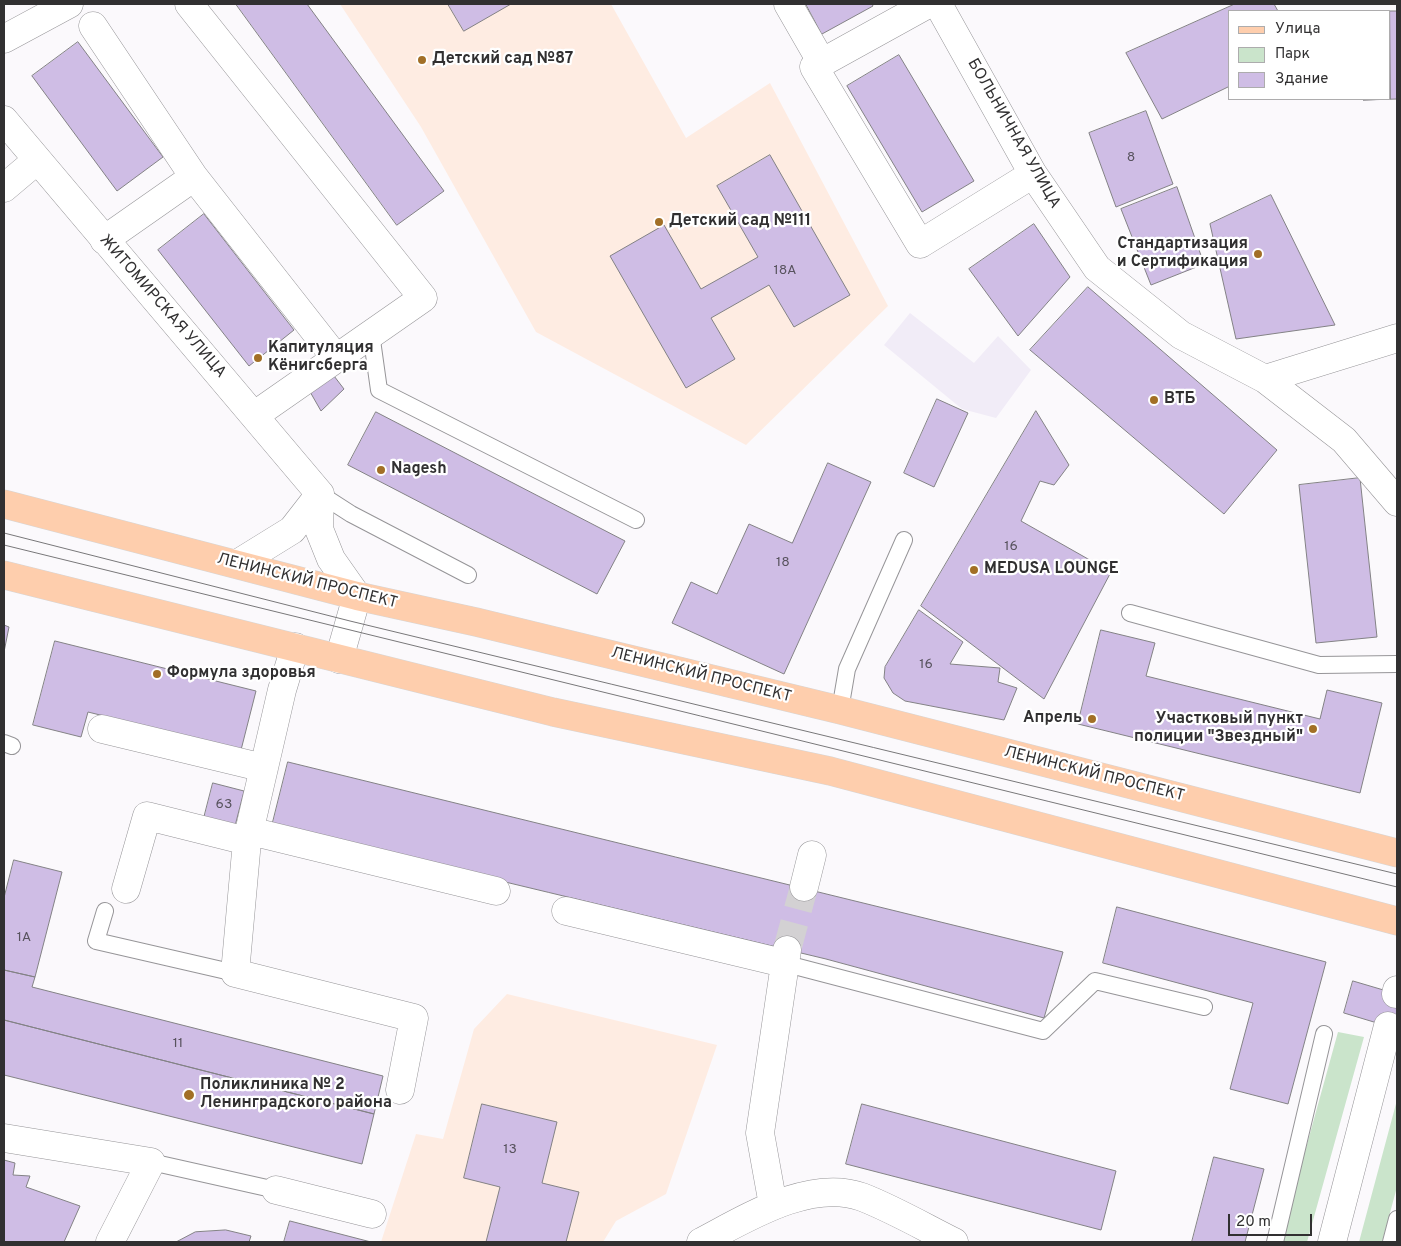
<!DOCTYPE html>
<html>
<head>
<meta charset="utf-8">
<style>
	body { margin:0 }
	#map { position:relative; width:1401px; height:1246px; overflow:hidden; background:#fbf9fc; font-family:Overpass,sans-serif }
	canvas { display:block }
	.frame { position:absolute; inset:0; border:5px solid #313031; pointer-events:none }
	.legend { position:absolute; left:1228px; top:10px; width:162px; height:90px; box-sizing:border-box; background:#fff; border:1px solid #adacad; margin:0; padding:6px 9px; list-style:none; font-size:15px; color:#313031 }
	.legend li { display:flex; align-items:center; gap:10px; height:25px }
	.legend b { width:25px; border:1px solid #adacad }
	.scale { position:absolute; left:1228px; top:1214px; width:84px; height:22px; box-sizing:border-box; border:2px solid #313031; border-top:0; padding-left:6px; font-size:15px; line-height:18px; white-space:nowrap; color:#313031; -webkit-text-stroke:4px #fff; paint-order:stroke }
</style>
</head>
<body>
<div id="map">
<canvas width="1401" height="1246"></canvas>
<div class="frame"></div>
<ul class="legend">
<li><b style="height:6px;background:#fecead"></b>Улица</li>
<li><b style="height:14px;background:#cae4cb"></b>Парк</li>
<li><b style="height:14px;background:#cfbde5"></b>Здание</li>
</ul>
<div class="scale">20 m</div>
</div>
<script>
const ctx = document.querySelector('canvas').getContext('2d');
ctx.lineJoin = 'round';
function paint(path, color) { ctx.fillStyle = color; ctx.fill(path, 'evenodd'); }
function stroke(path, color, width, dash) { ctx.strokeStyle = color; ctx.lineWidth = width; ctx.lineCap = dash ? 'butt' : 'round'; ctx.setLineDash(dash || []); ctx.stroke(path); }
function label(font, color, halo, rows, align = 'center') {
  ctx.font = font + ' Overpass,sans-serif'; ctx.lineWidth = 4.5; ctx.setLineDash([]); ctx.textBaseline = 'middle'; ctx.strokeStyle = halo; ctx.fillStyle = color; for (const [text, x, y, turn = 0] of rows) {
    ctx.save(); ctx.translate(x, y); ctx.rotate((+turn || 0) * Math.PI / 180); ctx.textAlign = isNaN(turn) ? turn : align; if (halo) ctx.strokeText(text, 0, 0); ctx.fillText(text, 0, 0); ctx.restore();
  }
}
paint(new Path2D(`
	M910 313 974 363 998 336 1031 370 996 418 962 409 884 345Z`), '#f1ecf7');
paint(new Path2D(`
	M340 4H611L686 138 770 83 888 306 746 445 536 332 421 127Z
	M507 994 717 1045 666 1194 616 1221 603 1242H381L416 1134 443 1139 474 1029Z`), '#feece2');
paint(new Path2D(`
	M1338 1032 1364 1037 1307 1242H1280Z
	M1397 1100V1187L1382 1242H1359Z`), '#cae4cb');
const building = new Path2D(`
	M236 4H307L444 191 397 225Z
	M448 4H511L464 31Z
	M806 4H872L873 6 822 34Z
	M1235 4H1274L1278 11H1230V86L1162 119 1126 53Z
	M1390 11H1397V99L1363 100 1390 99Z
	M78 42 163 157 117 191 32 76Z
	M899 55 974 181 922 212 847 86Z
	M1146 111 1173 184 1116 207 1089 133Z
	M770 155 850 295 794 327 769 285 711 318 735 359 686 388 610 256 664 225 701 289 758 257 717 186Z
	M1177 187 1204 264 1151 285 1121 209Z
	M1271 195 1335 325 1236 339 1210 224Z
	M204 214 294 330 249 366 158 250Z
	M1034 224 1070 277 1018 336 969 269Z
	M1088 287 1277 450 1224 514 1030 350Z
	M331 372 344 389 321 411 309 390Z
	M937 399 968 413 934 487 904 473Z
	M1036 411 1069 465 1054 485 1040 481 1021 521 1111 572 1044 699 921 606Z
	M376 412 625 541 597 594 348 465Z
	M828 463 871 482 784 674 672 623 691 582 717 594 749 524 792 543Z
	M1360 478 1377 637 1316 643 1299 485Z
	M919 610 963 642 950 664 1000 668 998 682 1017 688 1004 720 905 701 893 693 884 678 885 667Z
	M4 625 9 627 4 652Z
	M1101 630 1155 643 1146 676 1320 719 1327 690 1382 703 1360 793 1078 724Z
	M55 641 256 691 241 750 88 712 81 737 33 725Z
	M288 762 1063 952 1044 1018 826 959 272 826Z
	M213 783 244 791 235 826 204 818Z
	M14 860 62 872 35 977 4 970V898Z
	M1117 907 1326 962 1288 1104 1230 1089 1253 1003 1103 963Z
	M4 970 35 977 32 987 383 1076 374 1114 4 1020Z
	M1353 981 1397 994V1029L1344 1013Z
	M4 1020 374 1114 362 1164 4 1075Z
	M482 1104 557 1122 542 1183 579 1192 566 1242H486L500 1187 464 1178Z
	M862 1104 1116 1171 1101 1230 846 1164Z
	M1214 1157 1264 1169 1245 1242H1192Z
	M4 1160 15 1163 13 1175 30 1176 26 1187 80 1206 64 1242H4Z
	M290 1221 371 1242H284Z
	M226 1230 251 1236 249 1242H176L195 1232Z`);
paint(building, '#cfbde5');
stroke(building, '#838285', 1);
stroke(new Path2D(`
	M787 950 804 887`), '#d3d1d3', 28, [28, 14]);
const lane = new Path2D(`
	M371 333 379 390 636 520
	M320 494 351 514 468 575
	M1130 613 1319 665 1397 664
	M840 710 847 669 904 540
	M4 743 12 746
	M105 911 96 941 235 973
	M783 963 1043 1031 1095 981 1204 1007
	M151 1162 276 1190
	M1275 1242 1324 1034
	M1391 1242 1397 1219`);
const street = new Path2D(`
	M189 4 423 298 255 415
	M788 4 822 63
	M928 4 814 67 920 244 1033 174
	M938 4 1033 174 1097 268 1181 335 1265 379 1344 440 1397 502
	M93 26 194 177
	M4 188 36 161
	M104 240 194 177 336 358
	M1265 379 1397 338
	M295 647 282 690 247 841 235 973 414 1018 400 1090
	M102 729 264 768
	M250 831 496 891
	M804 887 812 855
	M126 889 147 816 247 841
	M566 911 783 963
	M1396 994 1397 990
	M4 1138 151 1162 110 1242
	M276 1190 372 1214
	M773 1205 760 1133 787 950
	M701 1242C745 1219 810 1178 862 1197 893 1209 924 1227 954 1242
	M1332 1242 1388 1026`);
const secondary = new Path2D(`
	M4 39 69 4
	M4 120 320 494 319 529 331 559 357 596 339 659
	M237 564 292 530 320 494`);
const primary = new Path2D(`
	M4 504 357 596 476 622 840 710 1397 853
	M4 575 553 712 830 771 1397 921`);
stroke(lane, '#969598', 18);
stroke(street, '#969598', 29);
stroke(secondary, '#969598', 29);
stroke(primary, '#d6d6d6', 29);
stroke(lane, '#fff', 16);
stroke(street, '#fff', 28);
stroke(secondary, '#fff', 28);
stroke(primary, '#fecead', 28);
stroke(new Path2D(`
	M4 533 350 621 1397 874
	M4 545 1397 887`), '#787779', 1);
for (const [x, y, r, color] of [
	[422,60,5,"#a26f26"],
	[659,222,5,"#a26f26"],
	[1258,254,5,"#a26f26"],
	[258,358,5,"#a26f26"],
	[1154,400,5,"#a26f26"],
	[381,470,5,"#a26f26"],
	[974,570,5,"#a26f26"],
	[157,674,5,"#a26f26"],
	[1092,719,5,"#a26f26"],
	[1313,729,5,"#a26f26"],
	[189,1095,6,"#a26f26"]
]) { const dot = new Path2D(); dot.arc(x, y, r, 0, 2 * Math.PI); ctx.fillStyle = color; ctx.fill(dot); stroke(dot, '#fff', 2); }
label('14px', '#58535e', null, [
	["8",1131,158],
	["18А",785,271],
	["16",1011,547],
	["18",783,563],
	["16",926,665],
	["63",224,805],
	["1А",24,938],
	["11",178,1044],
	["13",510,1150]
]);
label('bold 16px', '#313031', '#fff', [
	["Детский сад №87",432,60],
	["Детский сад №111",669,222],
	["Стандартизация",1248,245,"right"],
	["и Сертификация",1248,263,"right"],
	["Капитуляция",268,349],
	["Кёнигсберга",268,367],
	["ВТБ",1164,400],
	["Nagesh",391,470],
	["MEDUSA LOUNGE",984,570],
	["Формула здоровья",167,674],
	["Апрель",1082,719,"right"],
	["Участковый пункт",1303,720,"right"],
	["полиции \"Звездный\"",1303,738,"right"],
	["Поликлиника № 2",200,1086],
	["Ленинградского района",200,1104]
], 'left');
label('16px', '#313031', '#fff', [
	["БОЛЬНИЧНАЯ УЛИЦА",1013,134,60],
	["ЖИТОМИРСКАЯ УЛИЦА",162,307,49],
	["ЛЕНИНСКИЙ ПРОСПЕКТ",307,582,14],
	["ЛЕНИНСКИЙ ПРОСПЕКТ",701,676,14],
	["ЛЕНИНСКИЙ ПРОСПЕКТ",1094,775,14]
]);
</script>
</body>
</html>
